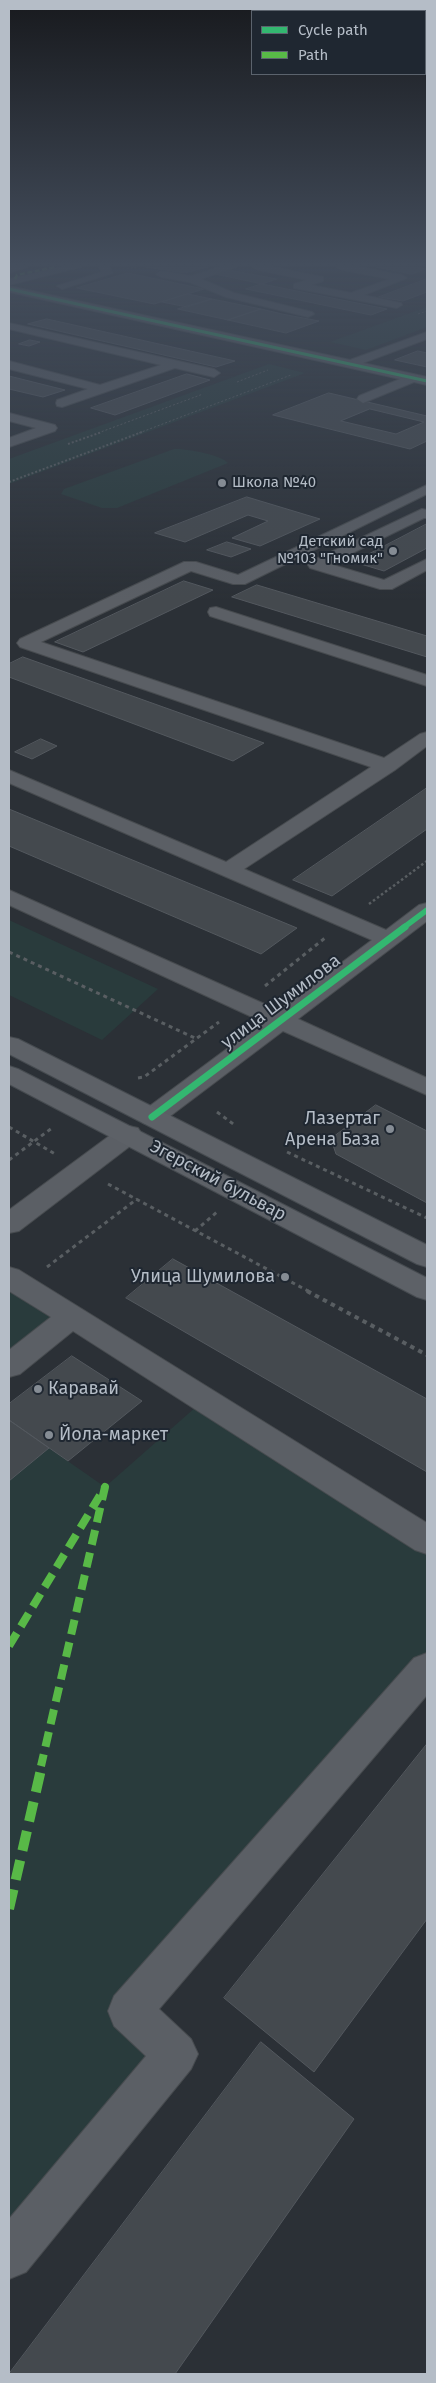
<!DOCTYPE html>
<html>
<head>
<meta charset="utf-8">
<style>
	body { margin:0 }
	#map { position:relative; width:436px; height:2383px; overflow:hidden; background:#2b3036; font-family:"Fira Sans",sans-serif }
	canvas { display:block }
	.frame { position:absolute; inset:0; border:10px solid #b5bdc7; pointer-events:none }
	.legend { position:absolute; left:251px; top:10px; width:175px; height:65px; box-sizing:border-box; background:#1f2731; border:1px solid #5b636d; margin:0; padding:6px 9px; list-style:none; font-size:15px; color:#b5bdc7 }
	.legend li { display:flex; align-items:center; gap:10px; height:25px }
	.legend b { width:25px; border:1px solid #5b636d }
</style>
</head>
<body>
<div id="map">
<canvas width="436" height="2383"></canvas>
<div class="frame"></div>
<ul class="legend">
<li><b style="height:6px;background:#33b770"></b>Cycle path</li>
<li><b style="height:6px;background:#58b947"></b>Path</li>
</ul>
</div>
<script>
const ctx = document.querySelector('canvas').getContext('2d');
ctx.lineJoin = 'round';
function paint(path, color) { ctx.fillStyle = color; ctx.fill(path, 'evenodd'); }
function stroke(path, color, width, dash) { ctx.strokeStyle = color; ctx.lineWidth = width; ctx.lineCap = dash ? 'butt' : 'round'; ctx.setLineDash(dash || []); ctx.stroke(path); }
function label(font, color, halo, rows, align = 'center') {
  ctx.font = font + ' "Fira Sans",sans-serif'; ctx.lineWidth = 4; ctx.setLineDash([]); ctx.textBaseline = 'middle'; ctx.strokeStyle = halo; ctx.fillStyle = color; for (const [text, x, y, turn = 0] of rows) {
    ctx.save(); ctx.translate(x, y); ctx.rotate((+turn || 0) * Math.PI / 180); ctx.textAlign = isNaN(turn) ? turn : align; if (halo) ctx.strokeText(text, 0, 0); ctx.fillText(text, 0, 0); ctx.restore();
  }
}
paint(new Path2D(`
	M427 307V327L366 350 330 342Z
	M269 364 305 373 9 484V459Z
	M174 449C185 448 222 455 228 463L117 508H102L61 494 64 489Z
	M9 920 158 989 102 1040 9 995Z
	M9 1277 71 1317 9 1366Z
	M205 1399 427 1540V1669L129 2011 176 2054 9 2255V1481L49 1448 105 1487Z`), '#293b3c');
const building = new Path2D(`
	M146 267H208L185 273Z
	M377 267H416L426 269 412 274Z
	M230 270 261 276 277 279 262 284 215 274Z
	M128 273 204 289 154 304 77 288Z
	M427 279V292L403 301 379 297Z
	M262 284 387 309 371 315 246 289Z
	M188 294 212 299 187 307 162 302Z
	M212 299 261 309 228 320 178 309Z
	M261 309 282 314 319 321 286 333 228 320Z
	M47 319 235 361 216 367 28 324Z
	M30 340 40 342 29 346 19 344Z
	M418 351 427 353V367L395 360Z
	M187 374 210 380 115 415 91 408Z
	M9 376 65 390 43 397 9 389Z
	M329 393 427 416V441L410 449 273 415ZM370 409 424 422 396 434 341 421Z
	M247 497 320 519 260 546 232 538 268 521 248 515 185 542 155 533Z
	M427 524V548L384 571 354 562Z
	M227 542 251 549 231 557 207 550Z
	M184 581 213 590 83 652 55 642Z
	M257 585 427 636V657L232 597Z
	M23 657 264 743 233 761 9 677V664Z
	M41 739 57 746 32 759 15 752Z
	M427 788V829L332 896 293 880Z
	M9 809 297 928 261 954 9 846Z
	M376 1105 427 1131V1203L336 1154 331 1139Z
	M173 1259 427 1399V1472L126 1298Z
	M72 1356 142 1401 68 1461 9 1420V1404Z
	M9 1420 49 1448 9 1481Z
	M427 1744V1919L314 2072 224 1998Z
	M261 2042 354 2119 175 2374H9Z`);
paint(building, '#44494e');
stroke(building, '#53585e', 1);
const minor = new Path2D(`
	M9 267H27L9 273Z
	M99 267H109L113 273 62 289 57 286 102 272Z
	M220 267H236L201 279 234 293 312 312 314 314 308 317 226 297 189 282 161 277 156 274 161 271 191 276Z
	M253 267H273L323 277V281L311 285 351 293 390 279 342 270 337 267H358L402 275 407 278 364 295 401 303 402 305 397 308 294 288V284L307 280 258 270Z
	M9 286 350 360 427 332V339L363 363 427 377V385L414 382 363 403 357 399 359 396 400 379 9 292Z
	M9 323 214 369 220 373 214 377 175 368 62 407 57 406 56 403 57 400 88 389 9 369V361L100 385 161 365 9 329Z
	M9 413 55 425 57 428 55 431 9 447V438L36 428 9 421Z
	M427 485V494L245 584H233L191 571 41 642 384 758 420 734 427 732V746L395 770 244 869 386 930 419 905 427 903V921L298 1019 427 1078V1095L283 1031 161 1123 152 1125 143 1123 139 1117 143 1111 263 1022 9 905V890L278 1010 372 940 9 783V770L226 862 371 767 20 647 17 643 20 639 184 562H196L238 575Z
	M422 509 427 510V518H424L330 564 384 580 427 559V570L392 589H380L310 568 308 565 310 562Z
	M216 607 427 675V686L210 616 208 612 210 608Z
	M129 1126 138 1128 142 1134 138 1140 19 1231 9 1233V1210L120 1128Z
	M9 1267 19 1270 427 1523V1554L415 1550 73 1331 20 1374 9 1377V1350L51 1317 9 1291Z
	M427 1653V1695L159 2009 191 2039 198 2054 191 2069 26 2272 9 2279V2219L146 2056 114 2026 108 2011 114 1996 414 1658Z`);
const major = new Path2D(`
	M63 267H81L9 285V279Z
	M9 1037 18 1039 427 1245V1267L417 1264 9 1054Z
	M9 1066 18 1069 427 1278V1300L417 1297 9 1084Z`);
stroke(minor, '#474b4f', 2);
stroke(major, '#464b50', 2);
stroke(new Path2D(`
	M127 269 136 267
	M418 314 427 311
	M237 382 268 370
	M98 433 203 394
	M139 433 291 375`), '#595e62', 1, [2, 2]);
stroke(new Path2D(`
	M68 444 102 432
	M9 482 142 432`), '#595e62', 2, [2, 2]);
stroke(new Path2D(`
	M369 904 427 861`), '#595e62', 2.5, [2.5, 2.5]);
stroke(new Path2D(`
	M9 952 197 1039
	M265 986 325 938
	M138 1078 144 1077 219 1022
	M217 1112 236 1126
	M9 1127 55 1154
	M287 1152 427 1218
	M9 1160 52 1128
	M108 1184 310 1292
	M195 1231 217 1212
	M47 1267 137 1199`), '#595e62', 3, [4, 4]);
stroke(new Path2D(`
	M307 1291 427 1355`), '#595e62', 4, [4.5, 4.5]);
paint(minor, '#5b5f65');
paint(major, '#5d6167');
stroke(new Path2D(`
	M15 279 17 275 55 267`), '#58b947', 2.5, [5, 2.5]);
stroke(new Path2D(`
	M9 1646 105 1487 41 1766`), '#58b947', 8, [15, 8]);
stroke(new Path2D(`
	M9 1909 42 1765`), '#58b947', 10, [20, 10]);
stroke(new Path2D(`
	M9 289 427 381`), '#33b770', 3);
stroke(new Path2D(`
	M403 928 427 910`), '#33b770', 5.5);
stroke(new Path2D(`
	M152 1117 405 927`), '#33b770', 7);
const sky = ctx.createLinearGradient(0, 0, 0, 601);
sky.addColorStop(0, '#181a1e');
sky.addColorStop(0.44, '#444e5d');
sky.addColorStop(1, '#444e5d00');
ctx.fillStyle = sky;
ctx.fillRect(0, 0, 436, 601);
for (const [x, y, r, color] of [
	[222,483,5,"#858c94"],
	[393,551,5,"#858c94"],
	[390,1129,5,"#858c94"],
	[285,1277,5,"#858c94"],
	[38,1389,5,"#858c94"],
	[49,1435,5,"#858c94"]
]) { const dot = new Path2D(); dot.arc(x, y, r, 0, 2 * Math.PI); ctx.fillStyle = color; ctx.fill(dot); stroke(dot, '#1f2731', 2); }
label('15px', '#b5bdc7', '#1f2731', [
	["Школа №40",232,483],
	["Детский сад",383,542,"right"],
	["№103 \"Гномик\"",383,559,"right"]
], 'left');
label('18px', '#b5bdc7', '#1f2731', [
	["улица Шумилова",281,1002,-37],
	["Эгерский бульвар",218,1181,28]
]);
label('18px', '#b5bdc7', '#1f2731', [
	["Лазертаг",380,1119],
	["Арена База",380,1140],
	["Улица Шумилова",275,1277],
	["Каравай",48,1389,"left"],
	["Йола-маркет",59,1435,"left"]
], 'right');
</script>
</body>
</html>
